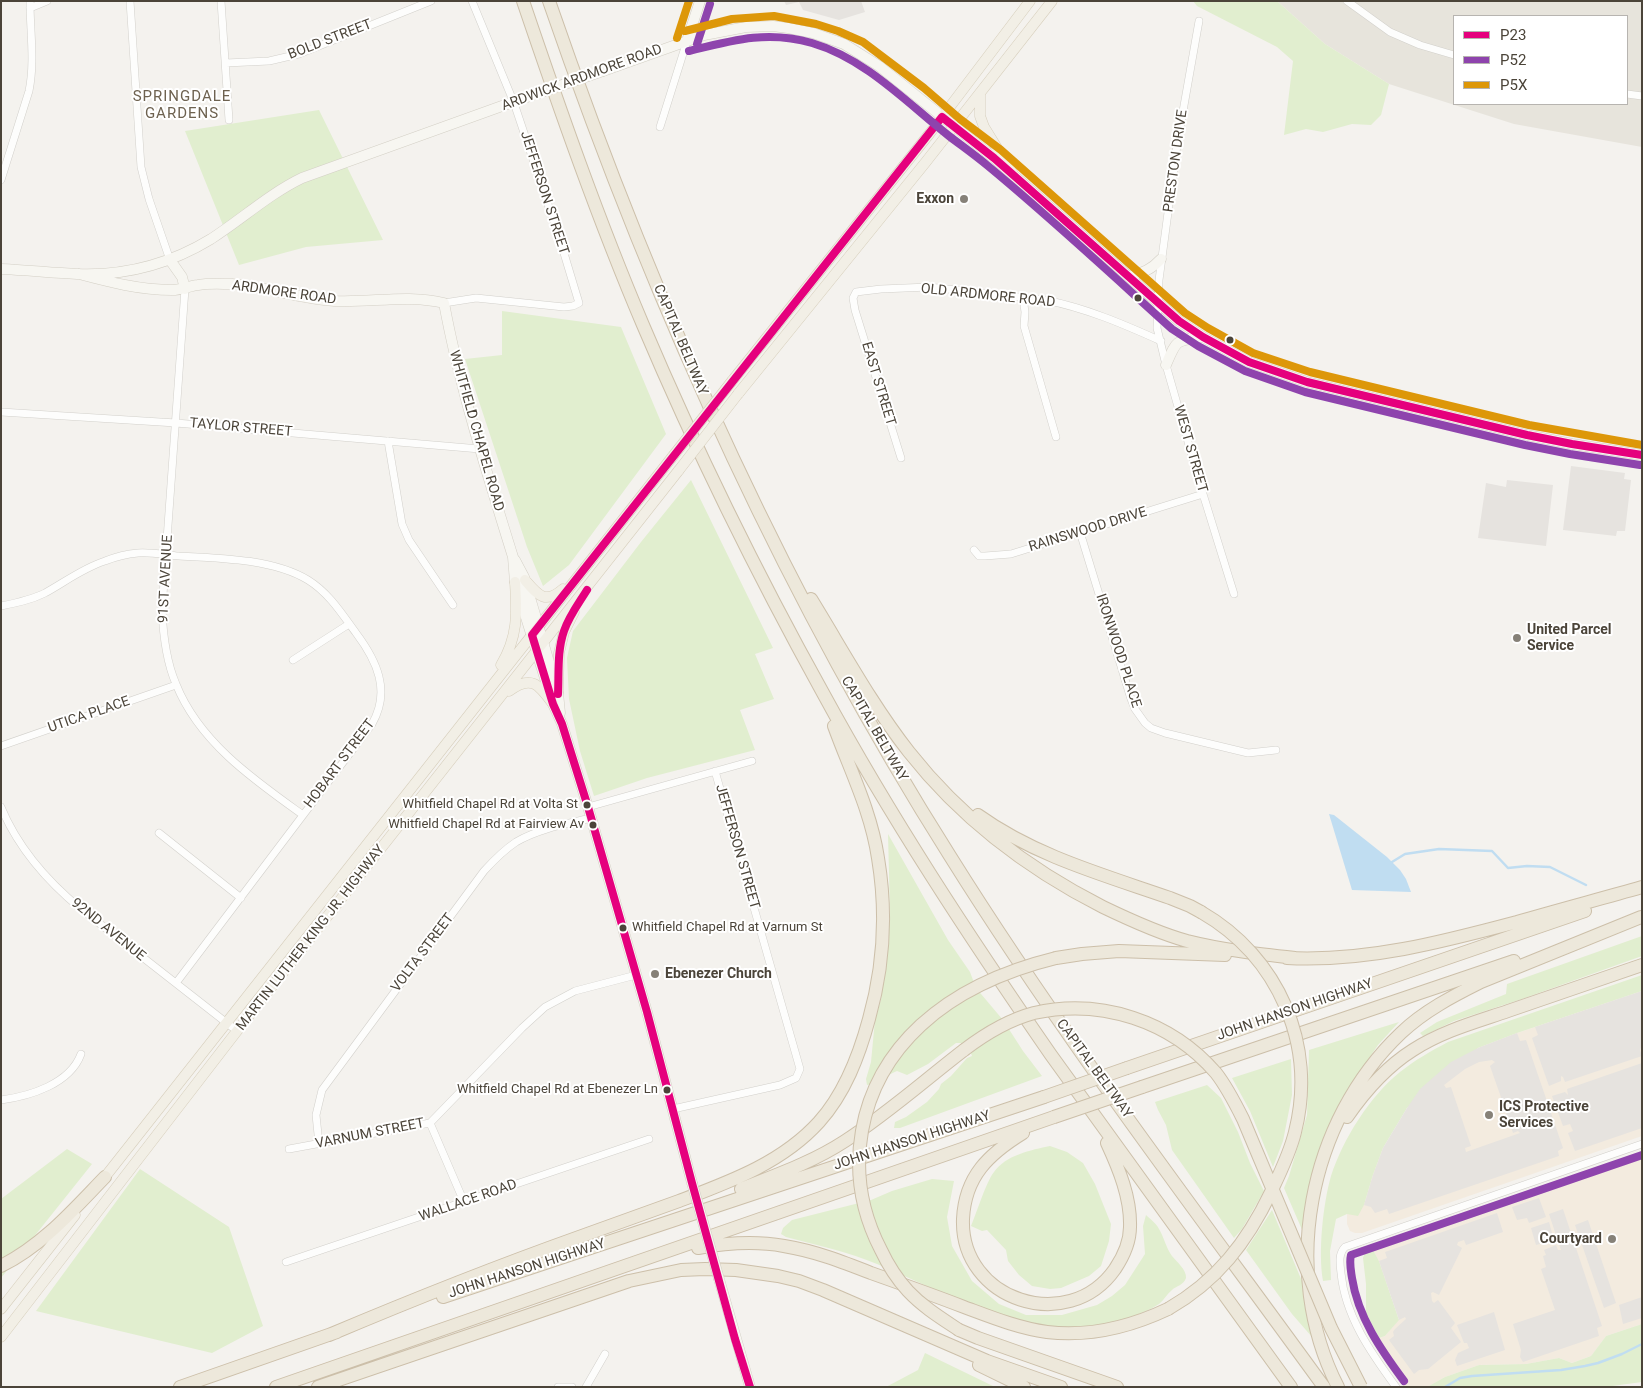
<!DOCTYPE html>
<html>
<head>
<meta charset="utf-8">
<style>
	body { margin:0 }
	#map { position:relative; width:1643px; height:1388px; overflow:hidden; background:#f4f2ee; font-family:Roboto,sans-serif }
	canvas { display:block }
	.frame { position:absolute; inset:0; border:2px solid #4b4439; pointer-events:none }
	.legend { position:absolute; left:1453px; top:15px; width:175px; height:90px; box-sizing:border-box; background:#fff; border:1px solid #b7b4b0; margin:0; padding:6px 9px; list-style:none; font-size:15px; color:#4b4439 }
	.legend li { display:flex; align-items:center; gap:10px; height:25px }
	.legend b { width:25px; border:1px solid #b7b4b0 }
</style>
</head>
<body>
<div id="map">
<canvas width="1643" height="1388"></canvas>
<div class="frame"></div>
<ul class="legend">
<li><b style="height:6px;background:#e5007d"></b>P23</li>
<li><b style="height:6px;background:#8e44ad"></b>P52</li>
<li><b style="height:6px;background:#dd9709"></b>P5X</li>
</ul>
</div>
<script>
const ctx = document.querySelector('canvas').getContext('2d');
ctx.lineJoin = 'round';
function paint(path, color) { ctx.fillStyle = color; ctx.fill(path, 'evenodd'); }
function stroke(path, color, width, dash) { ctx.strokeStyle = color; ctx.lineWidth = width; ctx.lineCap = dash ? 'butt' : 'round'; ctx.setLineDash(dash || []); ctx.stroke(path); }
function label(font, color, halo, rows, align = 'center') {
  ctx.font = font + ' Roboto,sans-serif'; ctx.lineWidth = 4; ctx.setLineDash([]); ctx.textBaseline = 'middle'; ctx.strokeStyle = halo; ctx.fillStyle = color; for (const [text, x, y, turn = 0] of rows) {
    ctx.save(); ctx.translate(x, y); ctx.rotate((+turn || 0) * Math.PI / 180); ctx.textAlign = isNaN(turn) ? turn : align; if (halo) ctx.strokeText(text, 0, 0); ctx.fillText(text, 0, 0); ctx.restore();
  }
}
paint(new Path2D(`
	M1277 1H1642V147L1514 124 1389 84 1325 44ZM1454 16H1627V104H1454Z`), '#e7e4dc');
paint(new Path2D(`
	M1642 991V1136L1362 1233H1355L1350 1231 1347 1224V1214L1364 1205 1373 1175 1383 1148 1478 1048 1517 1033Z
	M1642 1151V1324L1606 1336 1591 1356 1572 1363 1559 1358 1526 1364 1479 1365 1445 1377 1427 1387H1404L1373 1342 1379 1338 1385 1336 1399 1319 1379 1261 1370 1245Z`), '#f3ebdf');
paint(new Path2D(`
	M1193 1H1277L1325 44 1389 84 1381 115 1371 125 1352 124 1323 132 1306 129 1284 135 1293 61 1277 47 1197 6Z
	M319 110 383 240 306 247 239 265 185 131Z
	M502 311 621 327 666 434 569 565 543 586 527 547 465 359 502 355Z
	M691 480 773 648 755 654 774 699 740 710 755 750 647 778 594 796 580 751 569 699 567 658 573 631 641 542Z
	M888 834 948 940 970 972 976 988 1003 1020 1023 1051 1042 1076 900 1128H894L895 1122 906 1117 927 1102 939 1089 941 1084 951 1076 967 1058 972 1056 970 1051 962 1043H956L928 1064 907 1075 897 1071C884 1076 881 1083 867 1085L866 1079 871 1062 875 1020 881 999 890 913Z
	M1642 936V956L1522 999 1454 1021 1423 1036 1420 1033 1437 1022 1506 994 1507 984Z
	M1642 975V991L1517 1033 1478 1048 1407 1108 1383 1148 1373 1175 1364 1205 1358 1216 1347 1214 1336 1219 1330 1251 1331 1280 1323 1281C1318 1252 1323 1204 1331 1176 1343 1139 1370 1096 1400 1072 1415 1060 1431 1051 1448 1042Z
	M1399 1022 1378 1045 1342 1098 1329 1132 1303 1232 1284 1188 1289 1176 1307 1115 1309 1050Z
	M1291 1059 1292 1095 1283 1141 1273 1167 1250 1111 1232 1078Z
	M1207 1085 1221 1098 1238 1132 1250 1163 1264 1191 1242 1229 1234 1238 1172 1150 1166 1125 1158 1110 1155 1102Z
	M1050 1146 1067 1152 1083 1163 1095 1184 1111 1224 1109 1241 1101 1266 1089 1276 1061 1288 1050 1289 1032 1286 1019 1275 1008 1261 1006 1250 987 1230 982 1231 971 1226C977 1212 986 1182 994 1172 1006 1155 1031 1150 1050 1146Z
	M67 1149 92 1164 1 1278V1199Z
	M140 1169 229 1227 263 1326 212 1353 36 1311Z
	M932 1179 954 1181 947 1217 952 1246 972 1281 999 1304 1026 1315H1062L1097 1305 1112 1296 1125 1285 1145 1254 1143 1226 1146 1215C1150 1219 1156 1223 1159 1229 1164 1237 1166 1248 1172 1256 1176 1261 1187 1270 1186 1278 1184 1285 1176 1286 1172 1290 1167 1294 1164 1300 1159 1304 1150 1310 1139 1314 1129 1318 1043 1351 954 1296 877 1264 848 1252 817 1245 786 1237L781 1234 783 1228 792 1220 871 1200 892 1191Z
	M1272 1210 1307 1293 1315 1335 1312 1337 1292 1314 1246 1250Z
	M1373 1250 1379 1261 1399 1320 1385 1336 1379 1338 1366 1313V1284L1363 1258 1365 1252Z
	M1642 1324V1382L1605 1387H1427L1445 1377 1479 1365 1526 1364 1559 1358 1572 1363 1591 1356 1606 1336Z
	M925 1353 995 1387H886L918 1370Z`), '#e1eecf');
paint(new Path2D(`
	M784 1H861L865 12 839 20 803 10 799 2 786 5Z
	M1571 466 1625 473 1624 479 1631 480 1625 531H1617L1616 536 1563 530Z
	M1507 480 1553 485 1546 546 1478 538 1486 483 1506 487Z
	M1642 991V1044L1640 1050 1642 1056 1565 1082 1563 1077 1561 1076V1081L1549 1086 1532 1038 1538 1035 1535 1027Z
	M1517 1033 1520 1041 1526 1040 1563 1148 1558 1151 1559 1156 1389 1214 1387 1209 1375 1213 1371 1207 1364 1205 1373 1175 1383 1148 1407 1108 1420 1089 1451 1062 1478 1048ZM1492 1060 1495 1062 1490 1066 1503 1103 1509 1101 1512 1110 1506 1112 1513 1133 1518 1131 1520 1133 1466 1152 1465 1148 1471 1146 1451 1087 1446 1088 1444 1085 1465 1069 1479 1062Z
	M1642 1063V1128L1575 1151 1568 1133 1573 1131 1570 1124 1563 1126 1552 1096 1565 1092 1568 1095 1567 1089Z
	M1539 1198 1546 1217 1529 1223 1527 1218 1517 1220 1512 1207Z
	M1563 1209 1602 1326 1597 1328 1599 1336 1523 1362 1520 1357 1521 1350 1513 1324 1555 1310 1541 1269 1546 1267 1543 1256 1546 1255 1544 1250 1556 1245 1558 1250H1561L1549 1214Z
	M1497 1213 1503 1232 1466 1245 1464 1240 1458 1242 1457 1245 1462 1248 1439 1295 1433 1292 1431 1293 1432 1301 1434 1303 1438 1300 1455 1323 1451 1328 1461 1342 1428 1369 1419 1370 1414 1374 1389 1340 1394 1336 1393 1332 1395 1329 1406 1319 1405 1317 1399 1320 1379 1261 1387 1258 1385 1252Z
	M1588 1220 1616 1303 1604 1308 1575 1225Z
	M1549 1222 1554 1240 1536 1245 1531 1228Z
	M1642 1297V1318L1623 1324 1619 1305Z
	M1494 1312 1505 1350 1457 1366 1455 1360 1458 1353 1469 1348 1467 1343H1464L1457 1325Z`), '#e6e3df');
paint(new Path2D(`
	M1329 814 1334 815 1387 857 1400 870 1406 879 1411 892 1352 890Z`), '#c0ddf1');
stroke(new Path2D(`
	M1392 862 1405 854 1439 849 1492 851 1508 868 1527 866 1550 867 1586 885
	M1445 1387 1460 1378 1472 1376 1561 1370 1585 1366 1598 1363 1622 1354 1642 1344`), '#c0ddf1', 2.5);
const street = new Path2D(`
	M130 1 141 167 149 199 170 260
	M221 1 229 120
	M1347 1 1390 32 1420 45 1454 55
	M30 8 47 1
	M1199 21 1177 145 1159 280 1157 328 1166 365 1203 494 1234 594
	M226 63 269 61 299 54 431 1
	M1627 94 1642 96
	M660 127 687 41
	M1 180 29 91C35 61 30 32 30 1
	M185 289 162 609C163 634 166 661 176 684 199 742 254 780 303 815
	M1023 298 1025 312 1024 326 1056 437
	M444 303 476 298 564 307 573 306 579 303 560 240 514 103 472 1
	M1 412 176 423 480 449
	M388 441 402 524 409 540 453 605
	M901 458 855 310 853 298 856 292 881 289 929 287 1045 300C1086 308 1123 324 1161 341
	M1080 532 1131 699 1135 709 1145 723 1151 728 1165 733 1248 753 1276 750
	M974 550 979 556H985L1011 554 1203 494
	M1 606C16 603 31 600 45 593 65 582 83 568 105 561 115 557 127 554 138 553 151 552 166 555 179 556 220 558 273 559 308 580 329 593 342 614 356 633 377 661 391 691 372 724L176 983
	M293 660 349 624
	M1 746 176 685
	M1 807C18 848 47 881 81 909L237 1031
	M588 807 752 761
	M159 833 241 898
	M1 1100C30 1096 70 1084 81 1054
	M673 1109 780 1085 796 1078 800 1069 715 771
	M430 1123 464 1202
	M319 1144 316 1115 322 1090 484 871C494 860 504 850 516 842 538 829 566 824 591 818
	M289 1149 430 1123 522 1028 545 1007 575 991 636 975
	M286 1262 649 1139
	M558 1387H572
	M586 1387 605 1354
	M1396 1387C1371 1353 1345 1316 1341 1273 1340 1264 1338 1254 1345 1247L1642 1144`);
const secondary = new Path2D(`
	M687 41 700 1
	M603 71 704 35 746 27 773 26 788 28 813 33 844 44 879 66 994 158 1179 321 1203 337 1249 362 1307 382 1527 435 1572 444 1642 455
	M170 260 182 277 185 289
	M1 269C27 270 52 273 77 274 125 276 170 264 211 239 242 219 269 194 302 178L527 97
	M79 274C109 282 140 290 172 290 182 290 189 286 198 285 209 283 221 284 232 284 267 287 300 299 334 301 372 303 406 294 444 303 460 389 487 473 513 557L515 582 553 704 562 724 588 807 647 1012 692 1183
	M1129 276C1143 273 1152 269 1161 259
	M1166 365C1177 339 1175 341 1203 337
	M515 560 524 577 558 693 560 713
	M719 1279 750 1387`);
const primary = new Path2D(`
	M980 93V116L984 127 1013 174
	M732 381 930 133 1030 1
	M738 394 925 163 1052 1
	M525 580C538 595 545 605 563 589
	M501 665C518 637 517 614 515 582
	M509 691C532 674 539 685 553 704
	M558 693 559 653 564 632 574 612
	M101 1182 673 456
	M1 1309 75 1215
	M1 1337 237 1031 679 470`);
const highway = new Path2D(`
	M523 1C560 110 598 219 643 325 696 450 757 574 823 693 891 818 970 938 1051 1055L1291 1387
	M549 1C652 300 781 589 950 856 1065 1040 1197 1212 1324 1387
	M811 599C843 651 872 705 909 752 961 818 1028 869 1103 907 1130 920 1158 933 1187 941 1223 950 1259 954 1295 958
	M978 815C1035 856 1104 875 1170 898L1190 906 1201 912
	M1056 958 1082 954 1119 951 1225 955
	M1287 958C1366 962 1442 942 1517 922 1558 910 1600 899 1642 887
	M1127 1068 1585 911
	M1142 1087 1514 961
	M1347 1117C1365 1091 1386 1067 1413 1050 1442 1031 1476 1022 1508 1011 1553 996 1597 980 1642 965
	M1023 1133C989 1154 965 1176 963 1219 960 1300 1068 1336 1115 1269 1123 1257 1130 1242 1130 1227 1131 1198 1119 1169 1107 1143
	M741 1189C776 1175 813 1162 845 1141 887 1114 925 1080 964 1050
	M698 1248C726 1243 756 1241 784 1246 815 1251 843 1262 871 1273 902 1284 933 1295 964 1307 991 1317 1018 1328 1047 1332 1089 1337 1130 1327 1168 1309
	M1 1266C43 1245 73 1210 105 1177
	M443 1297 1044 1097
	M959 1330 978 1338 1117 1387
	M329 1335C412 1300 495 1267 579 1237 612 1225 646 1213 679 1201 729 1182 782 1163 819 1122 845 1093 859 1056 869 1019 884 966 887 912 878 858 871 811 850 770 834 726
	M979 1365 1024 1387
	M180 1387 337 1332
	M276 1387 1054 1117
	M318 1387 629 1281 681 1270 705 1269 736 1270 778 1276 799 1281 823 1290 987 1361 1061 1387
	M1338 1387C1279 1272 1308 1121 1401 1033 1424 1011 1453 996 1481 982L1641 917`);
stroke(street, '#d2d0cb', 8);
stroke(secondary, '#d3cfc5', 11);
stroke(primary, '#d6cebb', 11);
stroke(highway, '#ccbfa9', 14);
stroke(street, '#fdfdfc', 7);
stroke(secondary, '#f7f6f1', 10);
stroke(primary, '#f2efe6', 10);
stroke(highway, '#ede8db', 12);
const secondaryBridge = new Path2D(`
	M527 97 603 71
	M692 1183 719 1279`);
const primaryBridge = new Path2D(`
	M673 456 732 381
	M679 470 738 394`);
const highwayBridge = new Path2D(`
	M964 1050C985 1034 1008 1020 1034 1013 1101 998 1171 1021 1216 1073 1227 1087 1235 1103 1243 1119L1331 1328 1361 1387
	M1044 1097 1127 1068
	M1054 1117 1142 1087
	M1168 1309C1217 1281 1247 1242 1271 1192 1280 1173 1290 1153 1295 1132 1317 1045 1279 957 1201 912
	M959 1330C941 1318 923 1307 908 1291 897 1279 888 1265 881 1250 841 1173 857 1084 921 1025 958 991 1007 970 1056 958`);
stroke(secondaryBridge, '#d3cfc5', 11, []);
stroke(primaryBridge, '#d6cebb', 11, []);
stroke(highwayBridge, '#ccbfa9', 14, []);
stroke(secondaryBridge, '#f7f6f1', 10);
stroke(primaryBridge, '#f2efe6', 10);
stroke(highwayBridge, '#ede8db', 12);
stroke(new Path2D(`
	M558 694C559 673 557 651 564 631 569 616 579 603 587 590
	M750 1387 735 1339 692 1183 647 1012 588 807 562 724 553 704 532 635 942 117 994 158 1179 321 1203 337 1249 362 1307 382 1527 435 1572 444 1642 455`), '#e5007d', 8);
stroke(new Path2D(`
	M697 44 710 4
	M689 51C733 40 768 30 812 43 866 59 906 102 949 136 962 146 975 155 988 166 1051 218 1111 274 1172 329L1198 346 1245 371 1305 392 1525 445 1570 454 1640 465
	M1404 1381C1381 1350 1358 1317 1352 1278 1351 1271 1349 1263 1351 1255L1642 1155`), '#8e44ad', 8);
stroke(new Path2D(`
	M685 31 732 19 774 16 816 24 838 31 863 42 924 88 960 119 1001 150 1185 313 1208 328 1253 353 1310 372 1529 425 1642 445
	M677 38 689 1`), '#dd9709', 8);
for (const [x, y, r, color] of [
	[964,199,5,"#868178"],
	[1138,298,4.5,"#4b4439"],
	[1230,340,4.5,"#4b4439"],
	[1517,638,5,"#868178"],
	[587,805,4.5,"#4b4439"],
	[593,825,4.5,"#4b4439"],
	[623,928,4.5,"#4b4439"],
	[655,974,5,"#868178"],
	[667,1090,4.5,"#4b4439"],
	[1489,1115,5,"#868178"],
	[1612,1239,5,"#868178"]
]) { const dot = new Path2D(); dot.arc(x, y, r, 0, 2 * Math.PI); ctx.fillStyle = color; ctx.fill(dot); stroke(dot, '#fff', 2); }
label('13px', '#4b4439', '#fff', [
	["Whitfield Chapel Rd at Volta St",578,805],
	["Whitfield Chapel Rd at Fairview Av",584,825],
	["Whitfield Chapel Rd at Varnum St",632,928,"left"],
	["Whitfield Chapel Rd at Ebenezer Ln",658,1090]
], 'right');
label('14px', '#4b4439', '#fff', [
	["BOLD STREET",330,40,-21],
	["ARDWICK ARDMORE ROAD",582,78,-20],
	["PRESTON DRIVE",1176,161,-82],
	["JEFFERSON STREET",544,193,72],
	["ARDMORE ROAD",284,293,8],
	["OLD ARDMORE ROAD",988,296,6],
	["CAPITAL BELTWAY",680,340,67],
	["EAST STREET",878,384,73],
	["TAYLOR STREET",241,428,5],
	["WHITFIELD CHAPEL ROAD",476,431,74],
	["WEST STREET",1190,449,74],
	["RAINSWOOD DRIVE",1088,530,-17],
	["91ST AVENUE",166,579,-87],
	["IRONWOOD PLACE",1118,651,72],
	["UTICA PLACE",89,715,-19],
	["CAPITAL BELTWAY",874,729,60],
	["HOBART STREET",340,764,-53],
	["JEFFERSON STREET",737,847,74],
	["92ND AVENUE",108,930,39],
	["MARTIN LUTHER KING JR. HIGHWAY",311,938,-52],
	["VOLTA STREET",423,953,-53],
	["JOHN HANSON HIGHWAY",1295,1010,-19],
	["CAPITAL BELTWAY",1094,1069,54],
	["VARNUM STREET",370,1134,-11],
	["JOHN HANSON HIGHWAY",912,1141,-18],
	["WALLACE ROAD",468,1201,-19],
	["JOHN HANSON HIGHWAY",527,1269,-18]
]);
label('bold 14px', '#4b4439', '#fff', [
	["Exxon",954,199,"right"],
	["United Parcel",1527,630],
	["Service",1527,646],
	["Ebenezer Church",665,974],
	["ICS Protective",1499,1107],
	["Services",1499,1123],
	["Courtyard",1602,1239,"right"]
], 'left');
ctx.letterSpacing = '1px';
label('15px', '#6e6250', '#fff', [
	["SPRINGDALE",182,97],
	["GARDENS",182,114]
]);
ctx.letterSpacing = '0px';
</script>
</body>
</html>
